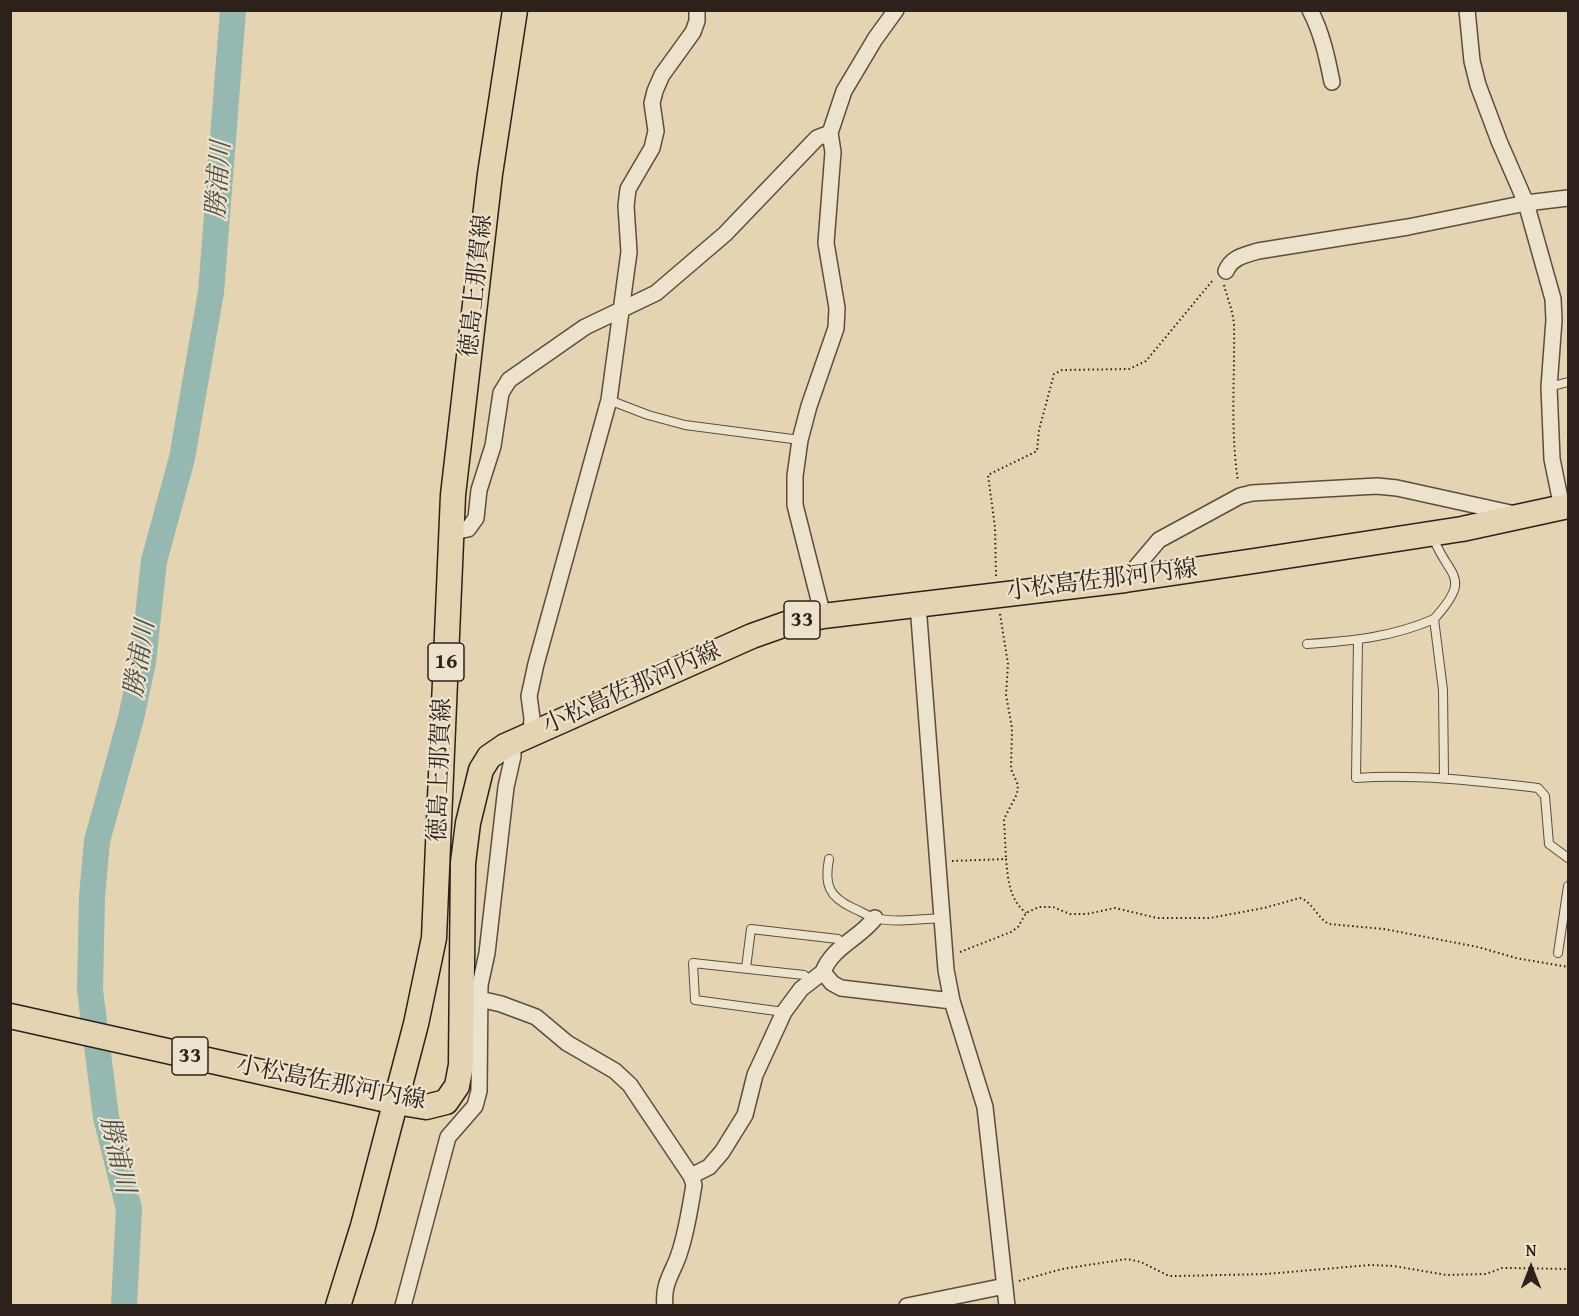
<!DOCTYPE html>
<html>
<head>
<meta charset="utf-8">
<style>
	body { margin:0 }
	#map { position:relative; width:1579px; height:1316px; overflow:hidden; background:#e4d4b1; font-family:"Gentium Book Plus",serif }
	canvas { display:block }
	.frame { position:absolute; inset:0; border:12px solid #2d221b; pointer-events:none }
	.north { position:absolute; left:1501px; top:1238px; width:60px; height:60px; -webkit-text-stroke:4px #ede3cc; paint-order:stroke; rotate:0deg; font-size:16px; font-weight:700; line-height:24px; text-align:center; color:#2d221b }
	.north::after { content:''; display:block; margin:auto; width:21px; height:27px; background:#2d221b; clip-path:polygon(50% 0,100% 100%,50% 72%,0 100%) }
</style>
</head>
<body>
<div id="map">
<canvas width="1579" height="1316"></canvas>
<div class="frame"></div>
<div class="north">N</div>
</div>
<script>
const ctx = document.querySelector('canvas').getContext('2d');
ctx.lineJoin = 'round';
function stroke(path, color, width, dash) { ctx.strokeStyle = color; ctx.lineWidth = width; ctx.lineCap = dash ? 'butt' : 'round'; ctx.setLineDash(dash || []); ctx.stroke(path); }
function label(font, color, halo, rows, align = 'center') {
  ctx.font = font + ' "Gentium Book Plus","Noto Serif JP",serif'; ctx.lineWidth = 4.5; ctx.setLineDash([]); ctx.textBaseline = 'middle'; ctx.strokeStyle = halo; ctx.fillStyle = color; for (const [text, x, y, turn = 0] of rows) {
    ctx.save(); ctx.translate(x, y); ctx.rotate((+turn || 0) * Math.PI / 180); ctx.textAlign = isNaN(turn) ? turn : align; if (halo) ctx.strokeText(text, 0, 0); ctx.fillText(text, 0, 0); ctx.restore();
  }
}
stroke(new Path2D(`
	M124 1306 129 1209 106 1117 90 990 92 897 97 841 131 718 143 662 154 561 182 458 211 292 233 10`), '#95b8b0', 26);
const service = new Path2D(`
	M1549 387 1568 382
	M609 400 648 415 685 425 800 440
	M1433 537C1448 578 1474 575 1434 619L1443 690 1444 777
	M1358 640 1356 778C1417 774 1477 781 1538 788L1545 796 1549 844 1568 858
	M1307 644C1352 641 1393 637 1434 619
	M829 859C824 885 829 897 853 908 860 911 868 916 875 918 895 923 921 919 942 918
	M1558 953 1568 886
	M746 968 751 929 838 939 844 945
	M784 1012 695 1000 693 963 804 975 811 981`);
const minor = new Path2D(`
	M1310 10C1322 33 1327 57 1332 82
	M1467 10 1472 61 1478 85 1499 141 1526 203 1553 299 1554 320 1549 387 1552 459 1562 508
	M1226 271C1232 257 1245 255 1258 251L1408 227 1526 203 1568 198
	M452 532 468 529 476 518 479 490 493 446 501 393 509 380 585 327 656 293 725 234 817 138 830 133
	M1125 580 1159 540 1240 496 1252 493 1377 486 1397 488 1515 514
	M918 605 946 970 952 1001 985 1107 1007 1306
	M823 616 795 505V476L800 440 809 406 836 328 837 308 826 243 833 152 830 133 844 91 875 39 896 10
	M531 734 532 718 529 696 536 664 609 400 629 252 626 206 628 189 652 148 656 131 652 103 655 91 662 75 693 32 697 21V10
	M875 918C860 938 832 947 823 972L832 983 841 988 952 1001
	M480 999 501 1004 536 1017 567 1043 615 1071 630 1085 691 1176 694 1185C690 1207 687 1230 680 1251 675 1270 662 1282 665 1306
	M691 1176 709 1167 722 1152 745 1115 755 1075 784 1012 801 989 823 972
	M403 1306 448 1137 475 1106 479 1091 480 985 487 953 506 787 513 756V742
	M907 1306 1005 1286`);
const primary = new Path2D(`
	M10 1016 396 1102 426 1107 446 1102 457 1086 461 1065 463 863 468 823 481 770 489 757 505 746 752 636 786 624 823 616 1125 580 1254 561 1462 529 1568 506
	M338 1306 363 1226 416 1024 434 938 453 495 490 174 515 10`);
stroke(service, '#5b4e40', 10);
stroke(minor, '#5b4e40', 18);
stroke(primary, '#2d221b', 27);
stroke(new Path2D(`
	M1224 285C1227 298 1233 310 1234 325 1235 377 1230 429 1238 481
	M996 576 995 527 988 475 1037 451 1039 430 1054 374 1062 370 1129 369 1146 361 1213 280
	M1000 614 1008 664 1006 695 1012 728 1011 769 1018 785 1017 794 1004 819 1006 859
	M952 861 1006 859C1008 879 1009 899 1026 913
	M960 952 1011 932 1018 927 1026 913 1039 907H1053L1070 914H1087L1115 908 1157 918H1210L1264 908 1300 898C1313 902 1317 918 1329 924L1384 929 1478 947 1516 958 1568 967
	M1019 1281 1062 1269 1127 1259 1141 1262 1169 1276H1178L1266 1274 1370 1265 1394 1266 1446 1275 1486 1274 1502 1268H1511L1568 1269`), '#2d221b', 2, [1.5, 3]);
stroke(service, '#ede3cc', 8);
stroke(minor, '#ede3cc', 15);
stroke(primary, '#e4d4b1', 24);
for (const [x, y, w] of [
	[802,620,36],
	[446,662,36],
	[190,1056,36]
]) { const box = new Path2D(); box.roundRect(x - w / 2, y - 19, w, 38, 4.5); ctx.fillStyle = '#ede3cc'; ctx.fill(box); stroke(box, '#2d221b', 1.5); }
label('bold 22px', '#2d221b', null, [
	["33",802,620],
	["16",446,662],
	["33",190,1056]
]);
label('24px', '#2d221b', '#ede3cc', [
	["徳島上那賀線",477,286,-84],
	["小松島佐那河内線",1102,581,-7],
	["小松島佐那河内線",632,689,-24],
	["徳島上那賀線",441,770,-88],
	["小松島佐那河内線",331,1084,11]
]);
label('italic 26px', '#4c4f48', '#ede3cc', [
	["勝浦川",220,180,-86],
	["勝浦川",141,659,-81],
	["勝浦川",116,1155,77]
]);
</script>
</body>
</html>
